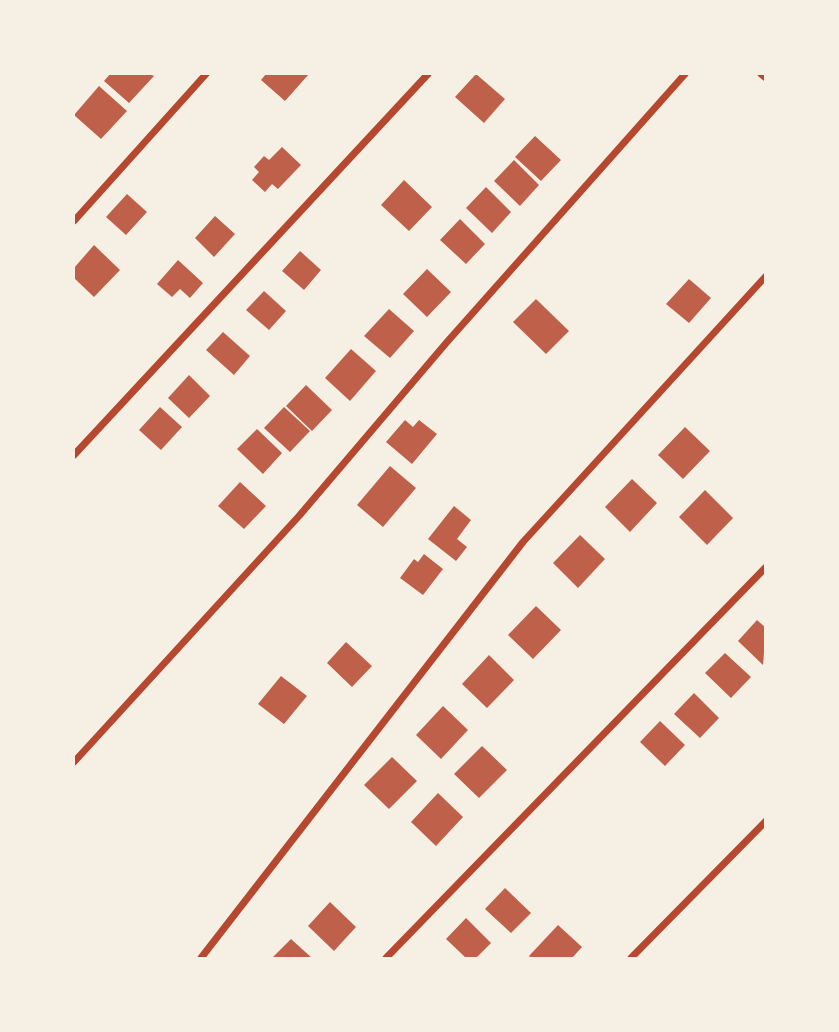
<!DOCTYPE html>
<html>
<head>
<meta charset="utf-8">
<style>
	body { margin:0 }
	#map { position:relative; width:839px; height:1032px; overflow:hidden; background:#f6efe4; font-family:"DM Sans",sans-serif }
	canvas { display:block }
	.frame { position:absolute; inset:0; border:75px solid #f6efe4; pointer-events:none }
</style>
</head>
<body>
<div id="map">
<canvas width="839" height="1032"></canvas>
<div class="frame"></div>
</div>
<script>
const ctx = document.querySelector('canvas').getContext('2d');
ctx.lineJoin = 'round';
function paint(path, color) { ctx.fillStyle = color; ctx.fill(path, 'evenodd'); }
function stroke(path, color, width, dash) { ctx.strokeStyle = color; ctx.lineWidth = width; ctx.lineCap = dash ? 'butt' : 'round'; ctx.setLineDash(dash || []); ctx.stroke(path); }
paint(new Path2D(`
	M110 74H150L154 76 129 103 104 81Z
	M266 74H309L285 101 261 80Z
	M476 74 505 99 484 123 455 97Z
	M99 86 127 111 101 139 74 115Z
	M535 136 561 160 541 181 515 157Z
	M282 147 301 165 278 189 272 184 265 192 252 180 259 172 254 167 264 156 269 160Z
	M514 160 539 185 520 206 494 181Z
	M404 180 432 207 409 231 381 205Z
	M486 187 511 212 492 233 466 208Z
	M127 194 147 212 126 235 106 217Z
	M215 216 235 234 214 257 195 238Z
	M460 219 485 244 466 264 440 240Z
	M94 245 120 270 94 297 74 278V268Z
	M300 251 321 270 304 290 282 271Z
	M178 260 203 283 190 298 180 289 172 297 157 284Z
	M427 269 451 292 427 317 403 294Z
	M689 279 711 298 689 323 666 304Z
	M264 291 286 311 269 330 246 310Z
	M536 299 569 331 546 354 513 322Z
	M389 309 414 331 390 358 364 336Z
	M223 332 250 356 234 375 206 350Z
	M351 349 376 371 350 401 325 378Z
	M189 375 210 396 189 418 168 398Z
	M306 385 332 410 312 431 286 406Z
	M160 407 182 427 161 450 139 430Z
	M284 407 310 431 290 452 264 428Z
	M405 420 413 427 419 420 437 434 412 464 386 442Z
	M685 427 710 451 683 479 658 455Z
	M257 429 282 453 263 474 237 449Z
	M390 466 416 488 383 527 357 505Z
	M632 479 657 503 630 532 605 507Z
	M240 482 266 506 244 529 218 506Z
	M705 490 733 518 707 545 679 517Z
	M454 506 471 520 457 539 467 547 456 561 428 539Z
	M580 535 605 559 578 588 553 563Z
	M424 554 443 569 423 595 400 578 414 559 418 562Z
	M536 606 561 630 533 659 508 635Z
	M757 620 766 628 763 665 738 641Z
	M346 642 372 666 352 687 327 663Z
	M725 653 751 677 731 698 705 673Z
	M489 655 514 680 487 708 462 684Z
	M281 676 307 696 284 724 258 704Z
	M694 693 719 718 700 738 674 714Z
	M443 706 468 730 441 759 416 735Z
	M660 721 685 745 665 766 640 742Z
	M482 746 507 770 479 798 454 774Z
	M392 757 417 781 389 809 364 785Z
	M438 793 463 817 436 846 411 822Z
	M505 888 531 913 511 933 485 909Z
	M330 902 356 927 334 951 308 926Z
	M466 918 491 943 476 958H466L446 939Z
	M558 925 582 947 572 958H531L529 956Z
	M291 939 312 958H272Z`), '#bf614a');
stroke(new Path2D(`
	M761 74 766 78
	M74 221 206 74
	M74 455 428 74
	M74 762 299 516 447 342 685 74
	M201 958 523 542 766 276
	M386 958 766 567
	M631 958 766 821`), '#b5482f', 7);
</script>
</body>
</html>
